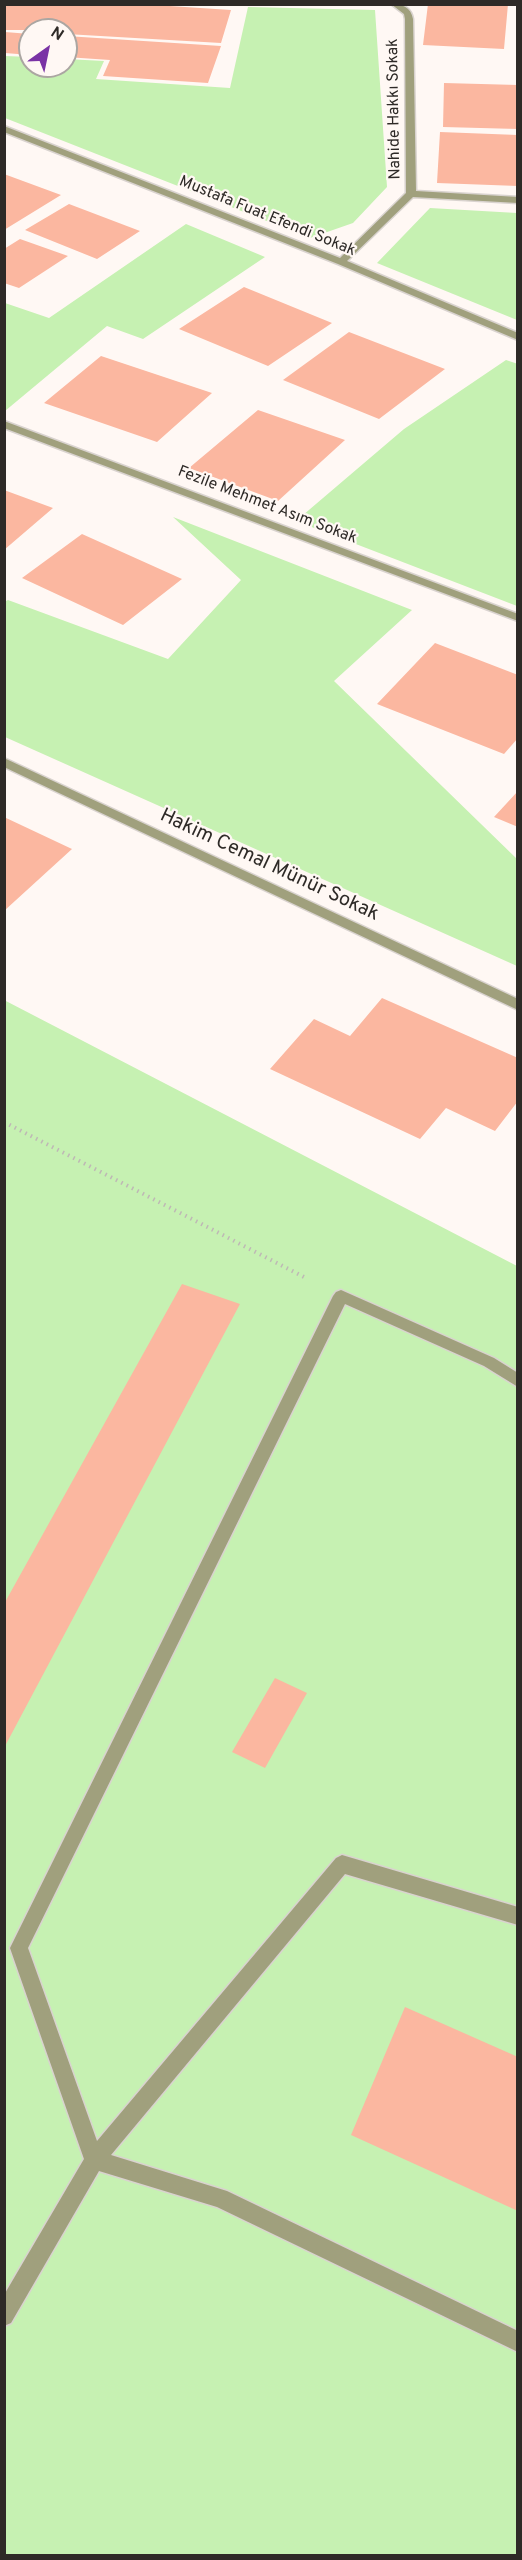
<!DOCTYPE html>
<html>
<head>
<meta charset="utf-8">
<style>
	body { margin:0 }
	#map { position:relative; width:522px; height:2560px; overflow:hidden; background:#fff8f4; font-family:Overpass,sans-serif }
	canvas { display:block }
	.frame { position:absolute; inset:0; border:6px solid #2e2a27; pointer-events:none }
	.north { position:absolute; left:18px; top:18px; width:60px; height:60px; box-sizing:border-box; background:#fff8f4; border:2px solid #aba6a2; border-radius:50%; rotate:33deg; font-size:16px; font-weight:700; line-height:24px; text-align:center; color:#2e2a27 }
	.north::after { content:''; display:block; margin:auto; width:21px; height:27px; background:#7a33a5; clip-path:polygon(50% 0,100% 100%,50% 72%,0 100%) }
</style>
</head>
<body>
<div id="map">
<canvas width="522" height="2560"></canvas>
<div class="frame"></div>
<div class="north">N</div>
</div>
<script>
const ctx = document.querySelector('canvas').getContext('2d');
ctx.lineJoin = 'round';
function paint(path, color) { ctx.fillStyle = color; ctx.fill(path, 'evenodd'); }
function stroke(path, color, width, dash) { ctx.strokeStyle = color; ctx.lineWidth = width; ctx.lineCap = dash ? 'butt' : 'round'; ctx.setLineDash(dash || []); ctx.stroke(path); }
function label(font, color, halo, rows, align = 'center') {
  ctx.font = font + ' Overpass,sans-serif'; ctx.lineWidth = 4.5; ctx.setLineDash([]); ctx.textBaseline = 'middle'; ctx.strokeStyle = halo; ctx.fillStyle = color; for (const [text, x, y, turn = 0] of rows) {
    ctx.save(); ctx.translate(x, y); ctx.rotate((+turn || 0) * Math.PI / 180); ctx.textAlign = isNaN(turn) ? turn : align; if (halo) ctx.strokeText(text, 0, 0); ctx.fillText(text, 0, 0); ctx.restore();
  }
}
paint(new Path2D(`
	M248 7 375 10 387 187 353 223 310 238 5 118V56L30 57V66H66V59L104 61 96 79 230 88Z
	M430 208 517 213V320L377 263Z
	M186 224 265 257 143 339 107 326 5 411V303L49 318Z
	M506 360 518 364 517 606 296 521 404 429Z
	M173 517 412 610 334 681 517 859V966L5 737 4 602 8 600 168 659 241 580Z
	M4 1000 517 1266V2555H5Z`), '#c6f1b2');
paint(new Path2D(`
	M4 4H139L231 10 221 43 66 34V30H4Z
	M428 4H508L504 49 423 45Z
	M5 32 30 34V55L5 53Z
	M66 36 221 46 208 83 103 76 110 60 66 57Z
	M444 83 518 85V129L443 127Z
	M440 132 518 135V186L437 183Z
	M4 174 61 195 4 230Z
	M69 204 140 231 97 259 25 230Z
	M20 239 68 256 19 288 4 283V249Z
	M244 287 332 323 268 366 179 329Z
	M349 332 445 369 379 419 283 380Z
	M101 356 212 393 157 442 44 403Z
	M258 410 345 440 278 501 189 468Z
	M4 490 53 508 4 550Z
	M82 534 182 579 123 625 22 578Z
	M435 643 518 675V738L504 754 377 704Z
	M518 791V827L494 817Z
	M4 817 72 849 4 911Z
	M382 998 518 1058V1101L495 1131 446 1108 420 1139 270 1069 314 1019 350 1036Z
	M182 1284 240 1304 4 1748V1604Z
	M275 1678 307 1693 265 1768 232 1752Z
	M405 2007 518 2057V2211L351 2135Z`), '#fbb7a0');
const lane = new Path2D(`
	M341 1290 494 1358 518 1373V1387L484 1366 345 1304 28 1948 97 2141 336 1858 342 1855 518 1907V1925L345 1874 111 2155 227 2191 518 2331V2352L217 2207 99 2171 11 2323 4 2326V2295L84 2159 10 1948 333 1296 336 1292Z`);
const street = new Path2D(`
	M391 4C402 4 411 7 413 19L416 191 518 197V203L413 197 347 261 518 333V340L338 264 4 132V126L340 258 406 193 405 19 404 14Z
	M4 421 518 614V621L4 428Z
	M4 758 518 999V1010L4 767Z`);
stroke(lane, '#d9d3cf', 3);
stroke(street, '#d9d3cf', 3);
stroke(new Path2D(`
	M4 1122 306 1278`), '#beb8b5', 4, [1.5, 4.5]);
paint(lane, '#a0a07d');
paint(street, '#a0a07d');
label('16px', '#2e2a27', '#fff8f4', [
	["Nahide Hakkı Sokak",395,109,-91],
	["Mustafa Fuat Efendi Sokak",267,217,22],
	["Fezile Mehmet Asım Sokak",267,506,21]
]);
label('20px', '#2e2a27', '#fff8f4', [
	["Hakim Cemal Münür Sokak",269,866,25]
]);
</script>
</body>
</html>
